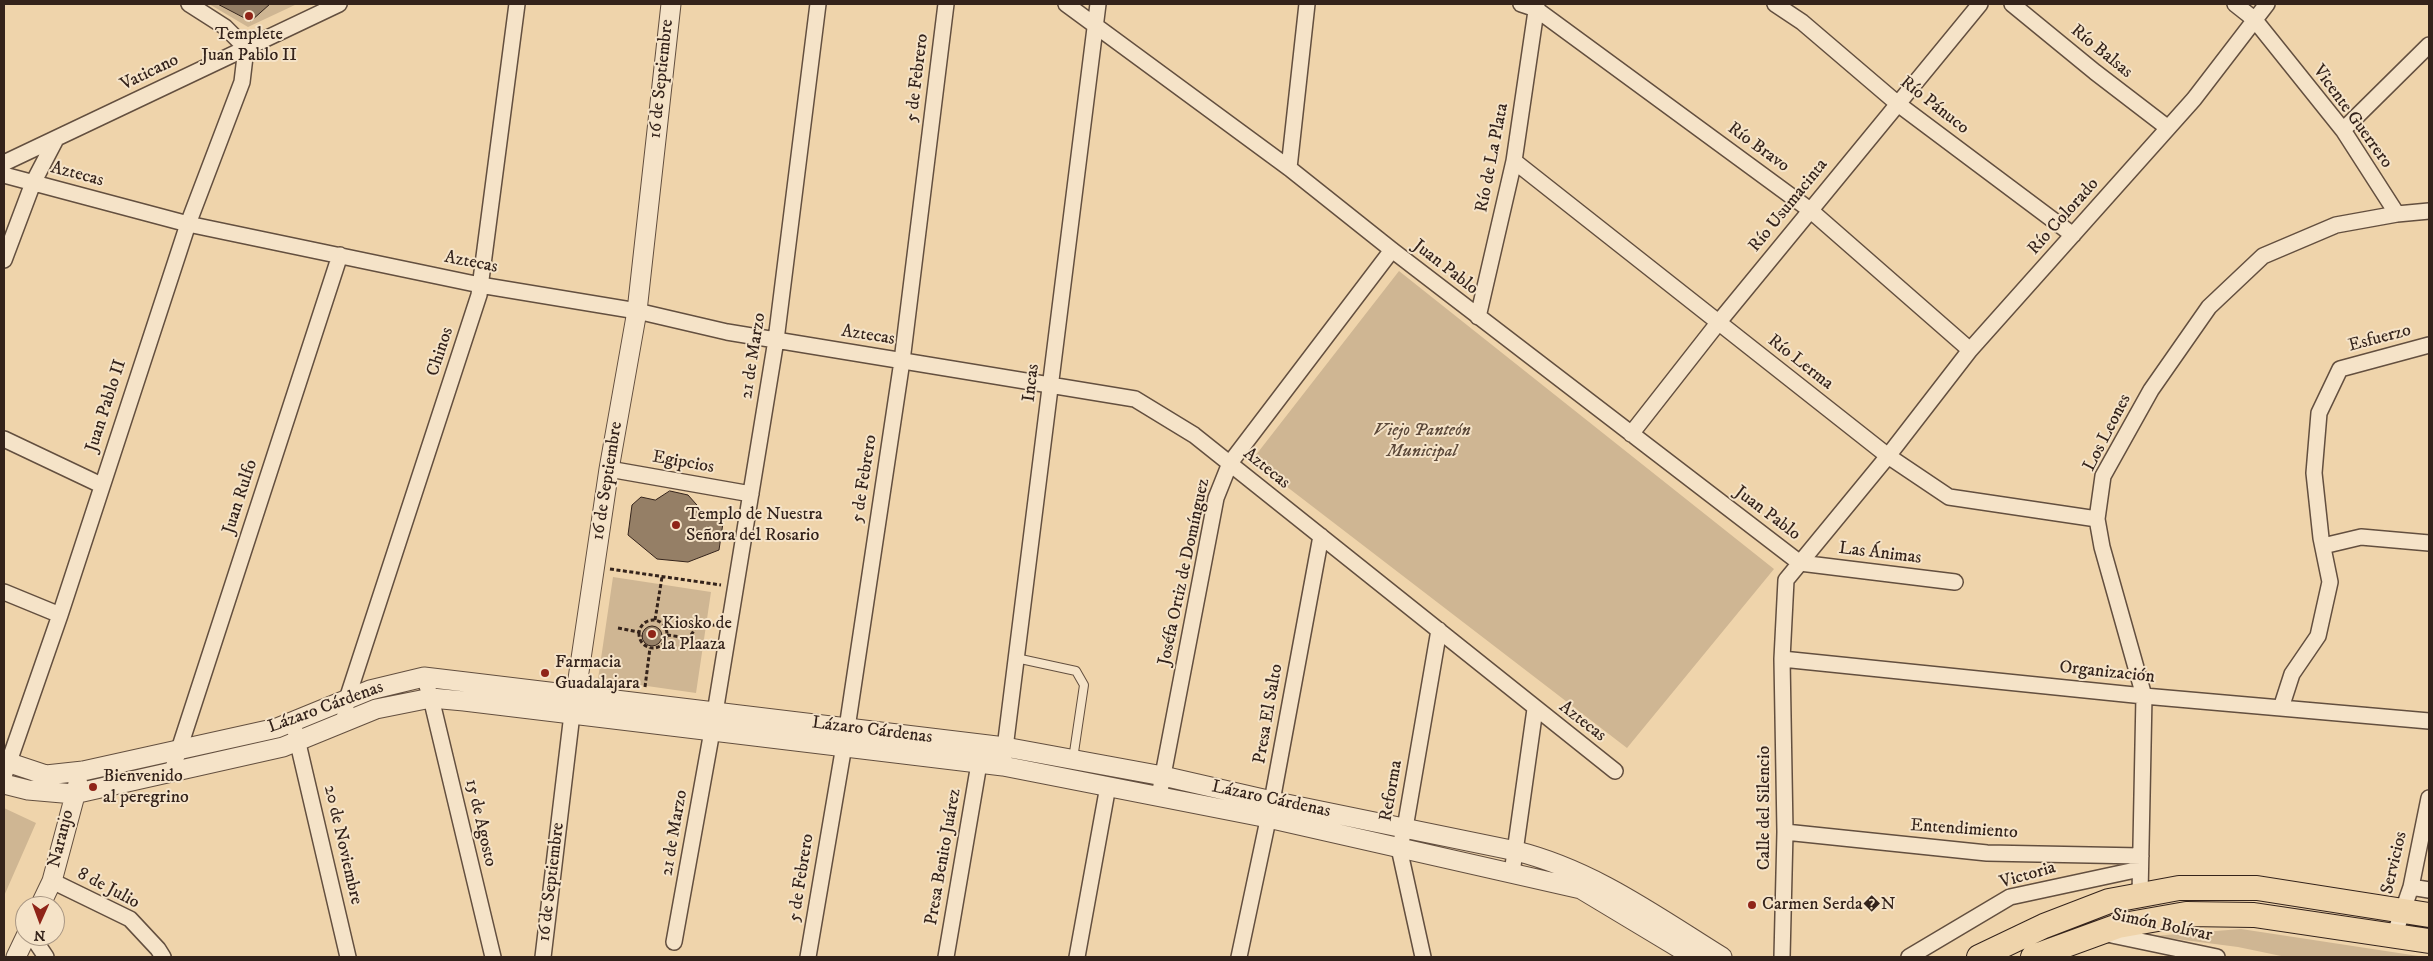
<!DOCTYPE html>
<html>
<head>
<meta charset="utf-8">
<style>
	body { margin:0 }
	#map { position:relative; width:2433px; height:961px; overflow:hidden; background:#efd4ab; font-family:"IM FELL DW Pica",serif }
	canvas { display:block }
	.frame { position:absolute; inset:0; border:5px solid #34231b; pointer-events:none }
	.north { position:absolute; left:15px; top:896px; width:50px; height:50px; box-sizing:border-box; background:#f5e3c8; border:1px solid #a89683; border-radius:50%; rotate:182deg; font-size:14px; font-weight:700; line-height:20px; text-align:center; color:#34231b }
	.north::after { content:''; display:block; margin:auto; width:18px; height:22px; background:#8f2418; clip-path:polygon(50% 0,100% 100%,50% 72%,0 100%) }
</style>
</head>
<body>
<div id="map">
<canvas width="2433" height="961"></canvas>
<div class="frame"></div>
<div class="north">N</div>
</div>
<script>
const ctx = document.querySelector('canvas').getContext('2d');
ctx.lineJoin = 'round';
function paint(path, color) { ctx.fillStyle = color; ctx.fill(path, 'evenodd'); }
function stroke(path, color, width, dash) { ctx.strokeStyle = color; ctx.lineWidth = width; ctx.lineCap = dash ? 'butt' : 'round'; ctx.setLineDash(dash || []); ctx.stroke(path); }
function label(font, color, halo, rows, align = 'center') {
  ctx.font = font + ' "IM FELL DW Pica",serif'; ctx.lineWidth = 4; ctx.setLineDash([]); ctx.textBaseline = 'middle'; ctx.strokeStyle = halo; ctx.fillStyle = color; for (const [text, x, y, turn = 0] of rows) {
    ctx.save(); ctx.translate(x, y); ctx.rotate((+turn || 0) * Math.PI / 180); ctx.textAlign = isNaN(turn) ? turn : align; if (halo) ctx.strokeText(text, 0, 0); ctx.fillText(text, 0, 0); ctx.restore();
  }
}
paint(new Path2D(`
	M209 4H297L248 27Z
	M1399 271 1774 569 1627 748 1252 460Z
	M613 577 711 592 696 693 598 679Z
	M4 808 36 823 4 896Z
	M2241 929 2425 957H2286L2238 947 2153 936Z`), '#cfb693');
const building = new Path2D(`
	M218 4H270L251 21Z
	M670 491 688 495 704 513 724 516 719 550 688 562 657 559 628 535 632 505 641 497 655 500Z
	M642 636a10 10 0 1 1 20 0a10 10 0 1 1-20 0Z`);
paint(building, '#957f66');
stroke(building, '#34231b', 1);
const service = new Path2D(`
	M1016 658 1076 671 1084 685 1073 759`);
const minor = new Path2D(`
	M1066 4 1289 168 1392 250 1800 563 1955 582
	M1521 4 1536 9 1810 210 1970 350
	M1775 4 1802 22 1898 104 2073 235
	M2012 4 2095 72 2168 128
	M2235 4 2254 19 2343 130 2397 214
	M2343 130 2429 45
	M1514 161 1888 456 1949 497 2097 519
	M4 163 339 4
	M1289 168 1307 4
	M4 175 188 224 480 285 637 311 727 332 1135 399 1194 435 1615 771
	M4 260 33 183 56 139
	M1478 317 1514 161 1537 4
	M1631 434 1718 323 1980 4
	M4 439 101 485
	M609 469 751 494
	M2323 546 2361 537 2429 543
	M4 592 60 615
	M1782 659 2144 696 2429 721
	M424 677 431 698 493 957
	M2281 708 2292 674 2318 636 2330 582 2321 538 2314 473 2319 413 2340 369 2429 345
	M344 721 347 699 479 295 517 4
	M293 722 348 957
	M1004 756 1098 4
	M172 771 340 255
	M4 776 60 615 188 224 242 82 246 48 225 27 189 4
	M1159 796 1216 498 1230 463 1392 250
	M1785 832 1987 853 2141 856
	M1512 873 1535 709
	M52 881 130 919 158 949 163 957
	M2411 887 2429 890
	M2140 895 2144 696 2102 547 2097 519 2103 476 2151 390 2209 307 2263 256 2336 225 2397 214 2429 211
	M2102 933 2217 957
	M32 936 46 957
	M2394 936 2411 887 2429 798
	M674 942 712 731 776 340 818 4
	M543 957 572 714
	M808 957 847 728 902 361 946 4
	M946 957 981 752
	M1077 957 1108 786
	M1239 957 1272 801 1321 536
	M1423 957 1399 848 1405 828 1439 630
	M1782 957 1785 832 1782 659 1786 580 1888 456 1970 350 2194 99 2267 4
	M1909 957 2010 897 2140 869`);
const tertiary = new Path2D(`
	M574 706 609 469 637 311 671 4
	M4 761 46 775 83 771 277 728 370 690 424 677 466 682 1005 747 1163 776 1272 801 1516 851C1593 870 1656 916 1722 957
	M4 784 28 790 74 794 283 747 376 709 431 698 464 701 1003 766 1268 818 1581 889 1694 957
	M40 906 52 881 78 784
	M16 957 26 936`);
const primary = new Path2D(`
	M1979 957 2044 926 2109 901 2179 888H2257L2429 915
	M2033 957 2118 926 2186 914 2254 915 2429 941`);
stroke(service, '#634f3f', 10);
stroke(minor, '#634f3f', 18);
stroke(tertiary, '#634f3f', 21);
stroke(primary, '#34231b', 26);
stroke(new Path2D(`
	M610 569 721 585
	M639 634a14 14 0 1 1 28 0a14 14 0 1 1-28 0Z
	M655 620 662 577
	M618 628 638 632
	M667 635 689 638 697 626 715 625
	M645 687 650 648`), '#34231b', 3, [4, 2.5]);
stroke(service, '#f5e3c8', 8);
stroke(minor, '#f5e3c8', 15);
stroke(tertiary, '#f5e3c8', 19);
stroke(primary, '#efd4ab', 24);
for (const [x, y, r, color] of [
	[249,16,5,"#8f2418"],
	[676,525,5,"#8f2418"],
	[652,634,5,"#8f2418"],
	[545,673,5,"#8f2418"],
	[93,787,5,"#8f2418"],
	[1752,905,5,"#8f2418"]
]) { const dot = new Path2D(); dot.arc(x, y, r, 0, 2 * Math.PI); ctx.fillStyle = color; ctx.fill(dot); stroke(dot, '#f5e3c8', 2); }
label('18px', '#34231b', '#f5e3c8', [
	["Templete",249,35,"center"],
	["Juan Pablo II",249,56,"center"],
	["Templo de Nuestra",686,515],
	["Señora del Rosario",686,536],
	["Kiosko de",662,624],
	["la Plaaza",662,645],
	["Farmacia",555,663],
	["Guadalajara",555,684],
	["Bienvenido",103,777],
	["al peregrino",103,798],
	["Carmen Serda�N",1762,905]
], 'left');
label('18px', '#34231b', '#f5e3c8', [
	["Río Balsas",2101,52,39],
	["Vaticano",150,73,-26],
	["5 de Febrero",918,78,-83],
	["16 de Septiembre",662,79,-84],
	["Río Pánuco",1934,106,38],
	["Vicente Guerrero",2352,117,54],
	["Río Bravo",1758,148,36],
	["Río de La Plata",1493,158,-79],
	["Aztecas",77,175,15],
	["Río Usumacinta",1789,206,-51],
	["Río Colorado",2064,217,-48],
	["Aztecas",471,263,11],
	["Juan Pablo",1445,268,38],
	["Aztecas",868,336,9],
	["Esfuerzo",2380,339,-15],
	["Chinos",441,352,-72],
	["21 de Marzo",754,356,-81],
	["Río Lerma",1800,363,38],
	["Incas",1032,383,-83],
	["Juan Pablo II",107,406,-72],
	["Los Leones",2108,433,-63],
	["Egipcios",683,463,10],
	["Aztecas",1266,469,39],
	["5 de Febrero",865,479,-81],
	["16 de Septiembre",608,481,-81],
	["Juan Rulfo",241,497,-72],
	["Juan Pablo",1767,514,37],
	["Las Ánimas",1880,554,7],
	["Joséfa Ortiz de Domínguez",1185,572,-78],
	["Organización",2107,673,6],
	["Lázaro Cárdenas",326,708,-20],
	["Presa El Salto",1269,714,-80],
	["Aztecas",1582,722,38],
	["Lázaro Cárdenas",872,731,7],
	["Reforma",1392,791,-80],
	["Lázaro Cárdenas",1271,800,12],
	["Calle del Silencio",1765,808,-90],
	["15 de Agosto",480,823,77],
	["Entendimiento",1964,830,4],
	["21 de Marzo",675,833,-80],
	["Naranjo",62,839,-76],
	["20 de Noviembre",342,845,77],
	["Presa Benito Juárez",944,857,-80],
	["Servicios",2395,863,-77],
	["Victoria",2028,876,-16],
	["5 de Febrero",802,878,-81],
	["16 de Septiembre",552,882,-83],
	["8 de Julio",108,889,28],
	["Simón Bolívar",2162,926,12]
]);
label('italic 18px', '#5b4839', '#f5e3c8', [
	["Viejo Panteón",1422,431],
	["Municipal",1422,452]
]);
</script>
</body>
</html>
